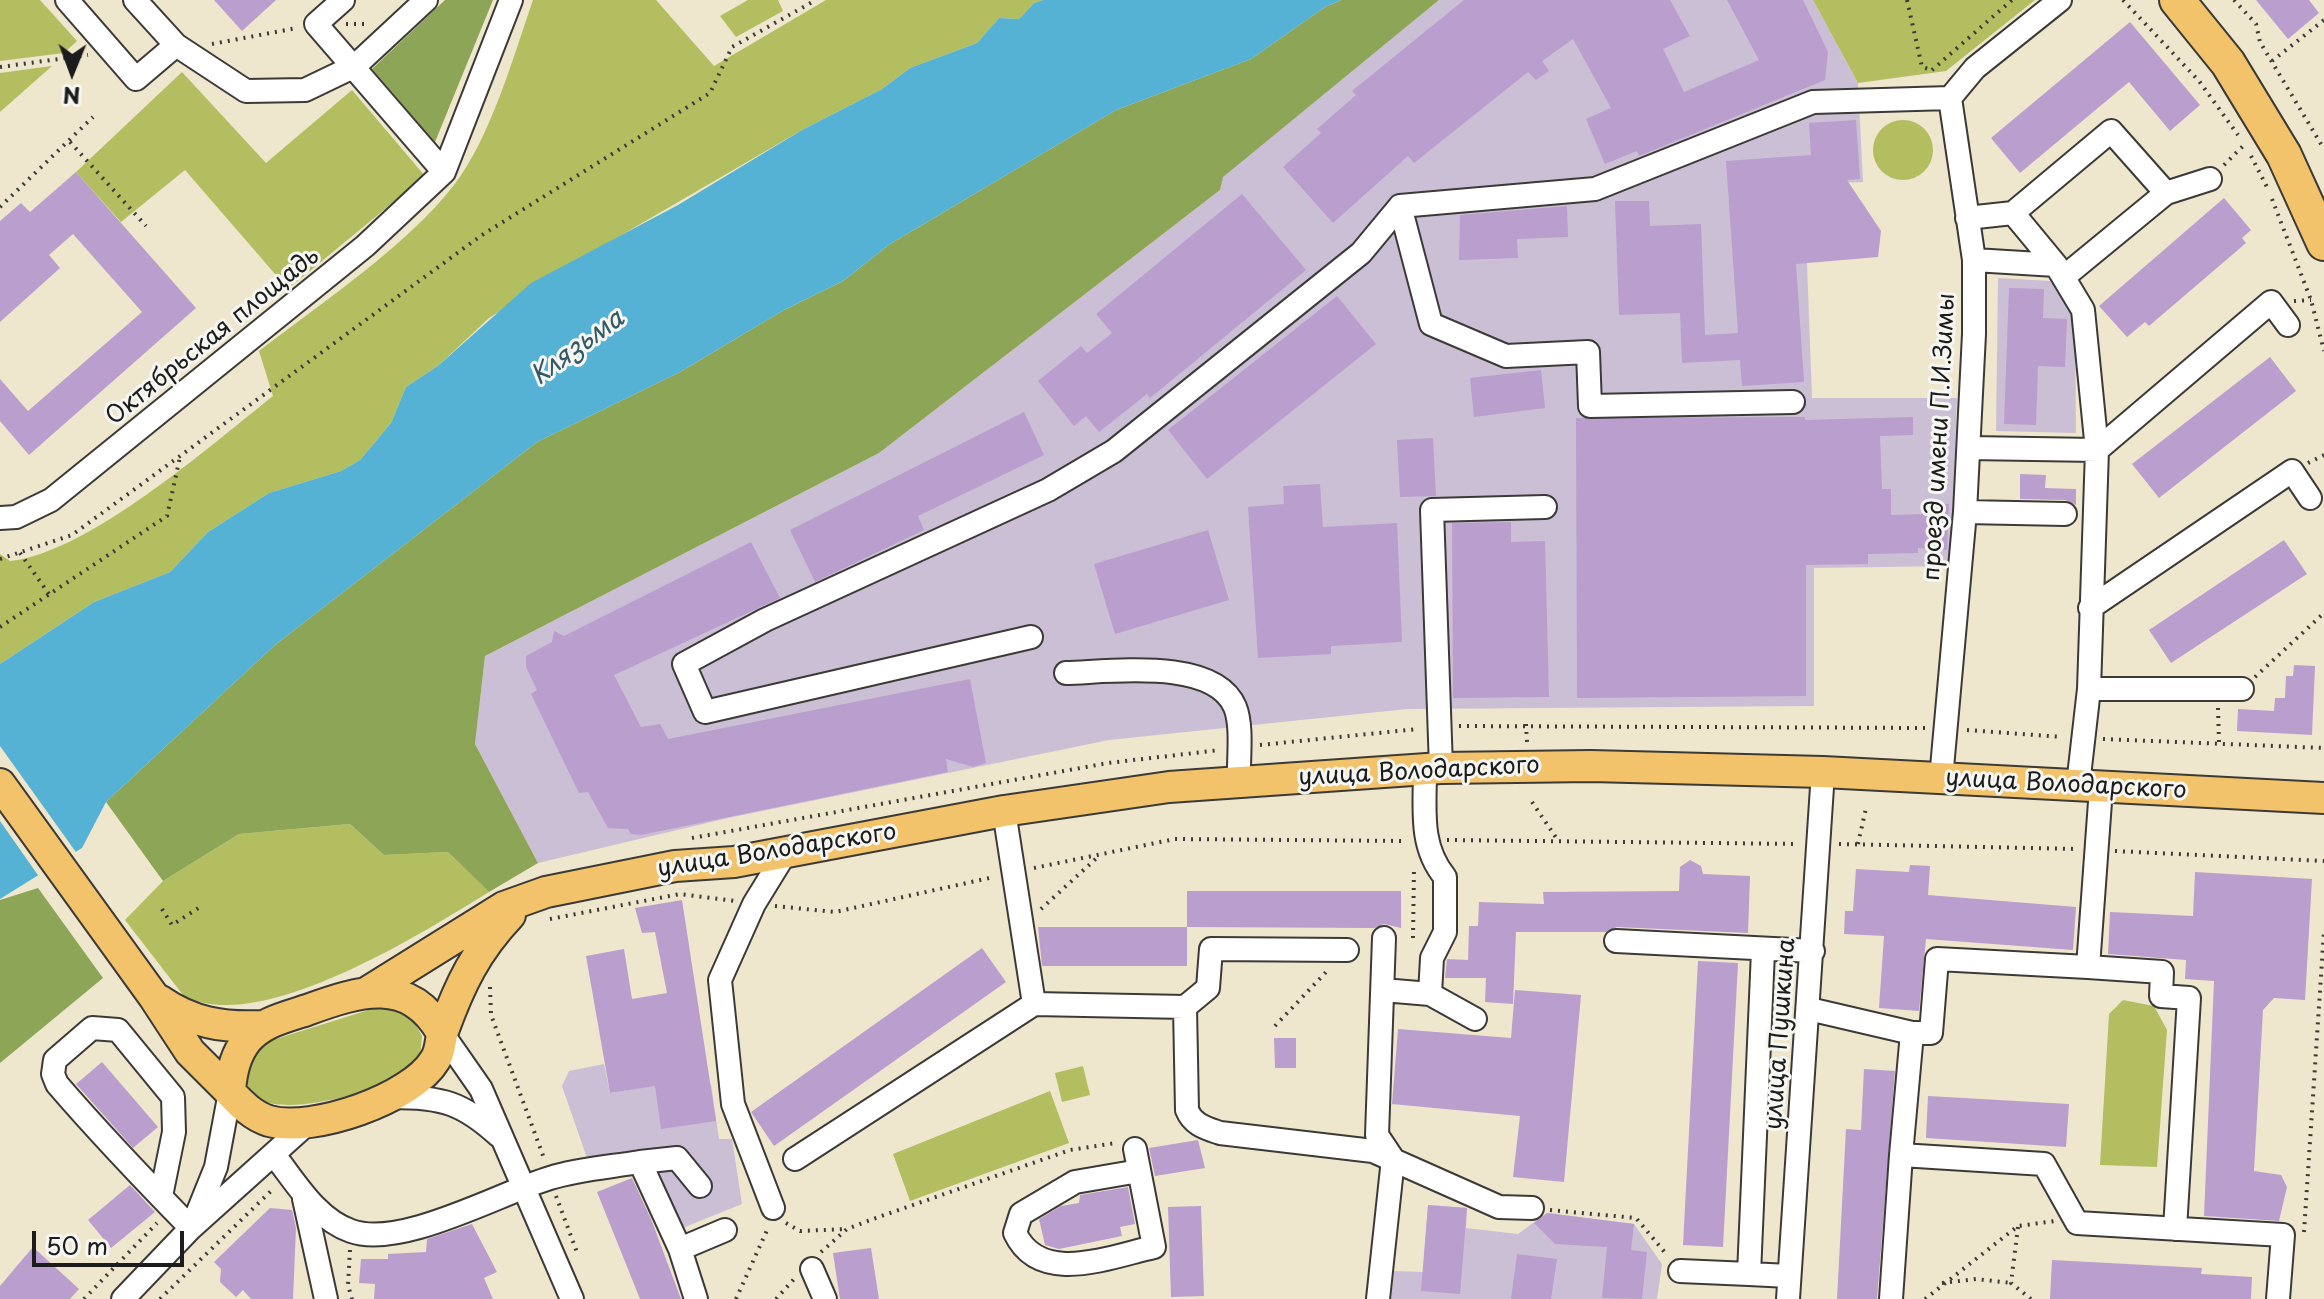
<!DOCTYPE html>
<html>
<head>
<meta charset="utf-8">
<style>
	body { margin:0 }
	#map { position:relative; width:2324px; height:1299px; overflow:hidden; background:#efe6ce; font-family:"Playpen Sans",sans-serif }
	canvas { display:block }
	.north { position:absolute; left:32px; top:32px; width:80px; height:80px; -webkit-text-stroke:6px #f6f6f2; paint-order:stroke; rotate:181deg; font-size:22px; font-weight:700; line-height:32px; text-align:center; color:#1c1c1c }
	.north::after { content:''; display:block; margin:auto; width:28px; height:36px; background:#1c1c1c; clip-path:polygon(50% 0,100% 100%,50% 72%,0 100%) }
	.scale { position:absolute; left:32px; top:1231px; width:152px; height:36px; box-sizing:border-box; border:4px solid #1c1c1c; border-top:0; padding-left:10px; font-size:24px; line-height:28px; white-space:nowrap; color:#1c1c1c; -webkit-text-stroke:6px #f6f6f2; paint-order:stroke }
</style>
</head>
<body>
<div id="map">
<canvas width="2324" height="1299"></canvas>
<div class="north">N</div>
<div class="scale">50 m</div>
</div>
<script>
const ctx = document.querySelector('canvas').getContext('2d');
ctx.lineJoin = 'round';
function paint(path, color) { ctx.fillStyle = color; ctx.fill(path, 'evenodd'); }
function stroke(path, color, width, dash) { ctx.strokeStyle = color; ctx.lineWidth = width; ctx.lineCap = dash ? 'butt' : 'round'; ctx.setLineDash(dash || []); ctx.stroke(path); }
function label(font, color, halo, rows, align = 'center') {
  ctx.font = font + ' "Playpen Sans",sans-serif'; ctx.lineWidth = 6; ctx.setLineDash([]); ctx.textBaseline = 'middle'; ctx.strokeStyle = halo; ctx.fillStyle = color; for (const [text, x, y, turn = 0] of rows) {
    ctx.save(); ctx.translate(x, y); ctx.rotate((+turn || 0) * Math.PI / 180); ctx.textAlign = isNaN(turn) ? turn : align; if (halo) ctx.strokeText(text, 0, 0); ctx.fillText(text, 0, 0); ctx.restore();
  }
}
paint(new Path2D(`
	M1439 0H1813L1858 83 1863 182 1804 184 1812 398H1957L1951 566 1814 568V706L1407 709 1109 740 728 818 538 863 475 744 485 656 879 453 1220 190 1222 177Z
	M1998 278 2051 281 2075 314 2076 433 1996 431Z
	M604 1064 610 1093 676 1082 693 1086 711 1084 719 1139H732L742 1204 680 1229 646 1149 587 1158 562 1086 569 1071Z
	M1428 1205 1467 1208 1466 1228 1518 1234 1547 1213 1634 1224 1662 1264 1657 1299H1391L1394 1271 1423 1272Z`), '#cbbfd5');
paint(new Path2D(`
	M0 0H40L77 41 64 53 0 61Z
	M533 0H656L714 66 826 0H1043L1034 3 1019 19 999 18 977 43 910 68 882 89 802 130 606 244 489 318 439 365 406 387 391 423 360 460 341 471 269 493 208 532 170 572 94 602 0 664V554L10 561C88 553 210 446 273 396L259 351C321 303 406 247 454 185 490 139 514 55 533 0Z
	M748 0H778L783 11 736 37 720 16Z
	M1813 0H2035L1946 71 1858 83Z
	M52 66 0 112V73Z
	M182 72 266 163 352 90 425 176 288 289 185 170 121 222 76 172Z
	M1873 150a30 30 0 1 1 60 0a30 30 0 1 1-60 0Z
	M350 824 384 855 448 852 489 892C424 932 257 1038 183 995L125 920 163 881 239 834Z
	M2123 1000 2154 1006 2167 1030 2157 1167 2100 1165 2109 1014Z
	M378 1007 407 1009 422 1036 420 1058C412 1064 404 1074 396 1078 358 1099 202 1140 260 1044Z
	M1083 1066 1090 1095 1062 1102 1055 1073Z
	M1050 1091 1069 1143 910 1201 893 1154Z`), '#b2be60');
paint(new Path2D(`
	M445 0H493L435 142 372 69Z
	M1341 0H1439L1223 177 1220 190 879 453 485 656 475 744 538 863 489 892 448 852 384 855 350 824 239 834 163 881 106 802 275 645 537 442 680 372 784 310 843 281 890 244 1116 110 1251 59 1325 7Z
	M38 888 103 978 0 1063V900Z`), '#8da556');
paint(new Path2D(`
	M1043 0H1341L1325 7 1251 59 1116 110 890 244 843 281 784 310 680 372 537 442 275 645 106 802 82 848 0 899V664L94 602 170 572 208 532 269 493 341 471 360 460 391 423 406 387 439 365 531 283 678 205 802 130 882 89 910 68 977 43 999 18 1019 19 1034 3Z`), '#56b2d4');
paint(new Path2D(`
	M0 746 78 855 40 878 0 821Z`), '#efe6ce');
paint(new Path2D(`
	M214 0H276L242 31Z
	M1464 0H1670L1690 36 1663 49 1684 92 1759 60 1727 0H1803L1828 52 1825 80 1639 156 1637 151 1605 164 1586 119 1611 108 1573 39 1542 61 1549 71 1536 80 1528 72 1414 163 1408 156 1333 223 1283 167 1321 133 1317 129 1356 95 1352 91Z
	M2256 0H2309L2319 13 2288 39Z
	M2130 22 2200 105 2170 131 2129 82 2020 173 1991 138Z
	M1856 120 1860 179 1847 180 1881 231 1878 257 1796 264 1804 382 1742 386 1740 360 1682 363 1680 313 1619 315 1615 201H1649L1650 226 1701 224 1705 335 1738 333 1726 161 1811 155 1809 123Z
	M76 172 196 308 29 455 0 421V379L28 411 142 312 73 234 49 255 60 268 0 322V221L21 203 30 212Z
	M1242 194 1306 270 1150 398 1147 394 1099 432 1086 416 1074 426 1038 381 1081 346 1087 353 1112 333 1096 314Z
	M2224 198 2251 230 2242 238 2246 243 2149 326 2145 322 2127 337 2099 306Z
	M1567 206 1568 237 1517 239 1518 258 1459 260 1460 215Z
	M2009 288 2044 289 2043 318 2067 319 2065 367 2038 366 2036 425 2004 424Z
	M1337 296 1376 344 1207 479 1168 430Z
	M2270 357 2296 391 2159 498 2132 464Z
	M1541 370 1545 408 1474 417 1470 378Z
	M1024 412 1044 455 918 516 924 530 815 582 790 530Z
	M1805 417V420L1913 417V435L1880 436 1882 489H1891V515L1928 514 1929 503 1949 504 1947 550 1918 548V553L1868 554V564L1806 565V696L1577 698 1576 418Z
	M1433 438 1436 496 1400 497 1397 440Z
	M2020 474 2046 475 2045 488 2076 489V505L2065 500 2020 499Z
	M1320 484 1323 527 1397 523 1402 642 1331 646V654L1258 658 1248 507 1284 504 1283 486Z
	M1511 522V542L1545 541 1549 697 1453 698 1452 523Z
	M1208 530 1229 600 1115 634 1094 564Z
	M2284 540 2307 574 2171 663 2149 630Z
	M751 542 780 598 614 675 641 727 660 724 668 739 970 679 986 763 973 767 946 759 948 772 641 835 631 834 628 829 608 828 588 792 579 793 531 694 537 690 526 667V656L552 642 554 631 564 636Z
	M2294 665 2315 666 2312 735 2237 731 2238 709 2274 711 2275 698H2285L2286 676H2293Z
	M1690 860 1701 866 1703 874 1750 876 1748 933 1617 927 1606 932H1516L1513 1004 1485 1002 1486 978H1445L1447 959 1468 960 1469 926H1478L1479 902 1544 904 1543 892 1679 891 1680 867Z
	M1910 865 1930 866 1928 895 2076 907 2073 950 1926 939 1919 1011 1879 1008 1884 936 1844 934 1845 911H1853L1856 869 1909 872Z
	M2195 872 2312 879 2305 1000 2274 998 2263 1010 2254 1171 2281 1175 2287 1187 2279 1221 2204 1216 2214 981 2185 979 2186 960 2108 954 2110 912 2193 916Z
	M1187 891H1401V928L1384 924 1375 928 1187 927Z
	M682 900 716 1121 661 1129 655 1086 610 1093 586 956 624 949 632 999 667 993 655 932 642 933 635 908Z
	M1038 927H1187V966H1042Z
	M982 948 1006 982 774 1146 751 1112Z
	M1698 961 1738 963 1723 1247 1683 1245Z
	M1515 990 1581 995 1564 1182 1513 1177 1520 1116 1392 1104 1398 1029 1511 1038Z
	M1274 1038H1296V1068H1275Z
	M102 1062 158 1127 133 1148 76 1084Z
	M1864 1069 1895 1071 1877 1299H1837L1846 1129 1861 1130Z
	M1928 1096 2069 1104 2066 1147 1926 1138Z
	M1198 1140 1205 1168 1155 1176 1149 1148Z
	M632 1178 651 1219 681 1299H640L597 1192Z
	M130 1185 155 1212 111 1248 88 1220Z
	M1128 1187 1135 1224 1120 1227 1122 1236 1059 1249 1045 1245 1039 1219 1061 1206 1079 1203 1080 1195Z
	M1428 1205 1467 1208 1460 1294 1421 1291Z
	M1201 1206 1204 1296 1171 1297 1168 1207Z
	M270 1208 292 1210 296 1228 293 1299H251L243 1290 236 1297 220 1282 221 1269 214 1262Z
	M1547 1213 1634 1224 1631 1250 1647 1252 1642 1299 1602 1298 1607 1247 1555 1244 1534 1223Z
	M472 1224 497 1272 484 1278 493 1299H374L375 1284 359 1283 361 1259H388V1254L426 1252 427 1239Z
	M33 1247 79 1289 70 1299H0V1286Z
	M871 1248 879 1299H840L833 1253Z
	M1517 1254 1557 1259 1551 1299H1511Z
	M2052 1260 2202 1268 2201 1274 2252 1277 2251 1299H2050Z`), '#ba9ecd');
const minor = new Path2D(`
	M67 0 136 79 176 45
	M135 0 176 45 246 91 305 90 355 66 426 0
	M343 0 316 24 444 172
	M1950 98 1975 68 2060 0
	M2166 193 2210 179
	M2013 213 2111 131 2166 193 2065 276
	M1967 218 2013 213 2056 265
	M1974 260 2056 265 2083 310 2097 450 2089 689H2242
	M1793 402 1590 406 1588 352 1506 356 1431 324 1400 206 1595 189 1813 102 1950 98
	M1969 448 2097 450 2271 302 2288 325
	M1965 512 2065 514
	M0 518 16 517 51 500 365 246 444 172 511 0
	M2090 608 2292 471 2310 498
	M1031 637 705 712 684 664 765 620 1048 490 1114 451 1361 253 1400 206
	M1066 673C1109 672 1214 657 1235 707 1243 727 1238 760 1239 782
	M1441 768 1432 510 1545 507
	M1425 769C1425 808 1419 846 1445 877V932L1432 958 1430 994
	M1941 779 1965 512 1974 334V260L1950 98
	M2078 785 2089 689
	M2101 788 2088 967 2162 972 2161 996 2189 998 2175 1229
	M1004 811 1034 1004
	M1616 941 1813 951
	M1763 951 1749 1274 1789 1276
	M1383 990 1430 994 1475 1019
	M1185 1007 1187 1110C1193 1125 1206 1128 1220 1133L1373 1151 1499 1207 1532 1208
	M1809 1009 1912 1033H1931L1937 959 2088 967
	M442 1033 481 1089 572 1299
	M1912 1033 1901 1155 2044 1164 2077 1223 2283 1235 2278 1299
	M392 1097C441 1097 462 1102 499 1136
	M1135 1149 1154 1247C1109 1257 1040 1286 1015 1233L1021 1214 1075 1182 1139 1171
	M274 1155C295 1181 316 1219 351 1231 401 1249 500 1193 550 1178 578 1169 610 1167 640 1162L680 1249 696 1299
	M795 1159 1034 1004 1185 1007 1208 988 1211 949 1347 950
	M640 1162 677 1158 700 1186
	M161 1196 174 1132 173 1097 118 1030 92 1028 55 1060 53 1074 57 1084C100 1134 145 1181 191 1228
	M304 1199 326 1299
	M773 1208 733 1104 720 980 754 904 786 852
	M193 1224 216 1167 230 1092
	M680 1249 725 1230
	M812 1269 825 1299
	M1680 1271 1749 1274
	M123 1299 191 1228 309 1122
	M1378 1299 1393 1159 1377 1135 1384 938
	M1788 1299 1823 772
	M1891 1299 1901 1155`);
const major = new Path2D(`
	M0 784 154 997 190 1052 230 1092
	M366 993 504 907 546 892 675 866 734 862 1004 811 1169 787 1441 768 1591 766 1823 772 2324 798
	M159 1000C192 1023 223 1028 263 1026
	M442 1033C409 975 359 991 307 1010 286 1017 262 1022 247 1040 235 1055 231 1074 230 1092 241 1104 253 1116 269 1121 312 1133 412 1099 435 1060 441 1051 440 1041 443 1031 460 984 476 951 510 915`);
const highway = new Path2D(`
	M2177 0 2228 63 2284 155 2324 243`);
stroke(minor, '#3c3a37', 26);
stroke(major, '#3c3a37', 34);
stroke(highway, '#3c3a37', 38);
stroke(new Path2D(`
	M1907 0 1922 67 1932 70
	M2123 0 2199 81 2238 135
	M2234 0 2256 24 2260 42 2324 149
	M346 24H369
	M212 44 297 28
	M2272 61 2324 20
	M0 67 88 55
	M1932 70 2012 0
	M70 142 146 226
	M2251 156 2267 187
	M2224 165 2245 144
	M2272 199 2311 300 2324 351
	M0 207 93 117
	M2294 301 2311 300
	M2308 463 2324 455
	M20 553 49 594
	M0 559 72 535 482 235 710 93 732 47 816 0
	M0 627 167 516 180 457
	M2255 677 2324 613
	M2218 708 2219 742
	M1526 724 1527 742
	M1459 726 1926 728
	M1967 730 2062 737
	M2103 739 2324 748
	M1260 745 1418 729
	M1532 802 1557 839
	M692 838 1108 763 1220 750
	M1447 840 1798 844
	M1839 844 2078 849
	M1858 844 1866 808
	M2115 851 2324 861
	M1034 868 1175 839 1406 841
	M775 906 835 912 994 877
	M162 909 172 925 200 907
	M1041 909 1100 855
	M550 919 680 894 735 901
	M1413 938 1414 868
	M490 987 491 1015 545 1161
	M1275 1026 1328 970
	M556 1196 578 1255
	M1550 1210 1636 1218 1667 1255
	M786 1223 800 1231 847 1229
	M2018 1227 2011 1283 2031 1299
	M2304 1232 2324 931
	M350 1250 348 1285 352 1299
	M821 1252 847 1229 873 1219 1070 1150 1116 1143
	M1942 1283 1976 1279 2011 1283
	M84 1299 157 1223
	M160 1299 273 1189
	M736 1299 768 1228
	M776 1299 795 1278
	M1925 1299 2018 1226 2055 1221`), '#3c3a37', 4, [2, 6]);
stroke(minor, '#fff', 22);
stroke(major, '#f2c36a', 30);
stroke(highway, '#f2c36a', 34);
label('24px', '#1c1c1c', '#f6f6f2', [
	["Октябрьская площадь",213,337,-39],
	["проезд имени П.И.Зимы",1940,437,-87],
	["улица Володарского",1419,772,-3],
	["улица Володарского",2066,785,3],
	["улица Володарского",777,851,-9],
	["улица Пушкина",1781,1034,-86]
]);
label('italic 26px', '#335866', '#f6f6f2', [
	["Клязьма",578,348,-36]
]);
</script>
</body>
</html>
